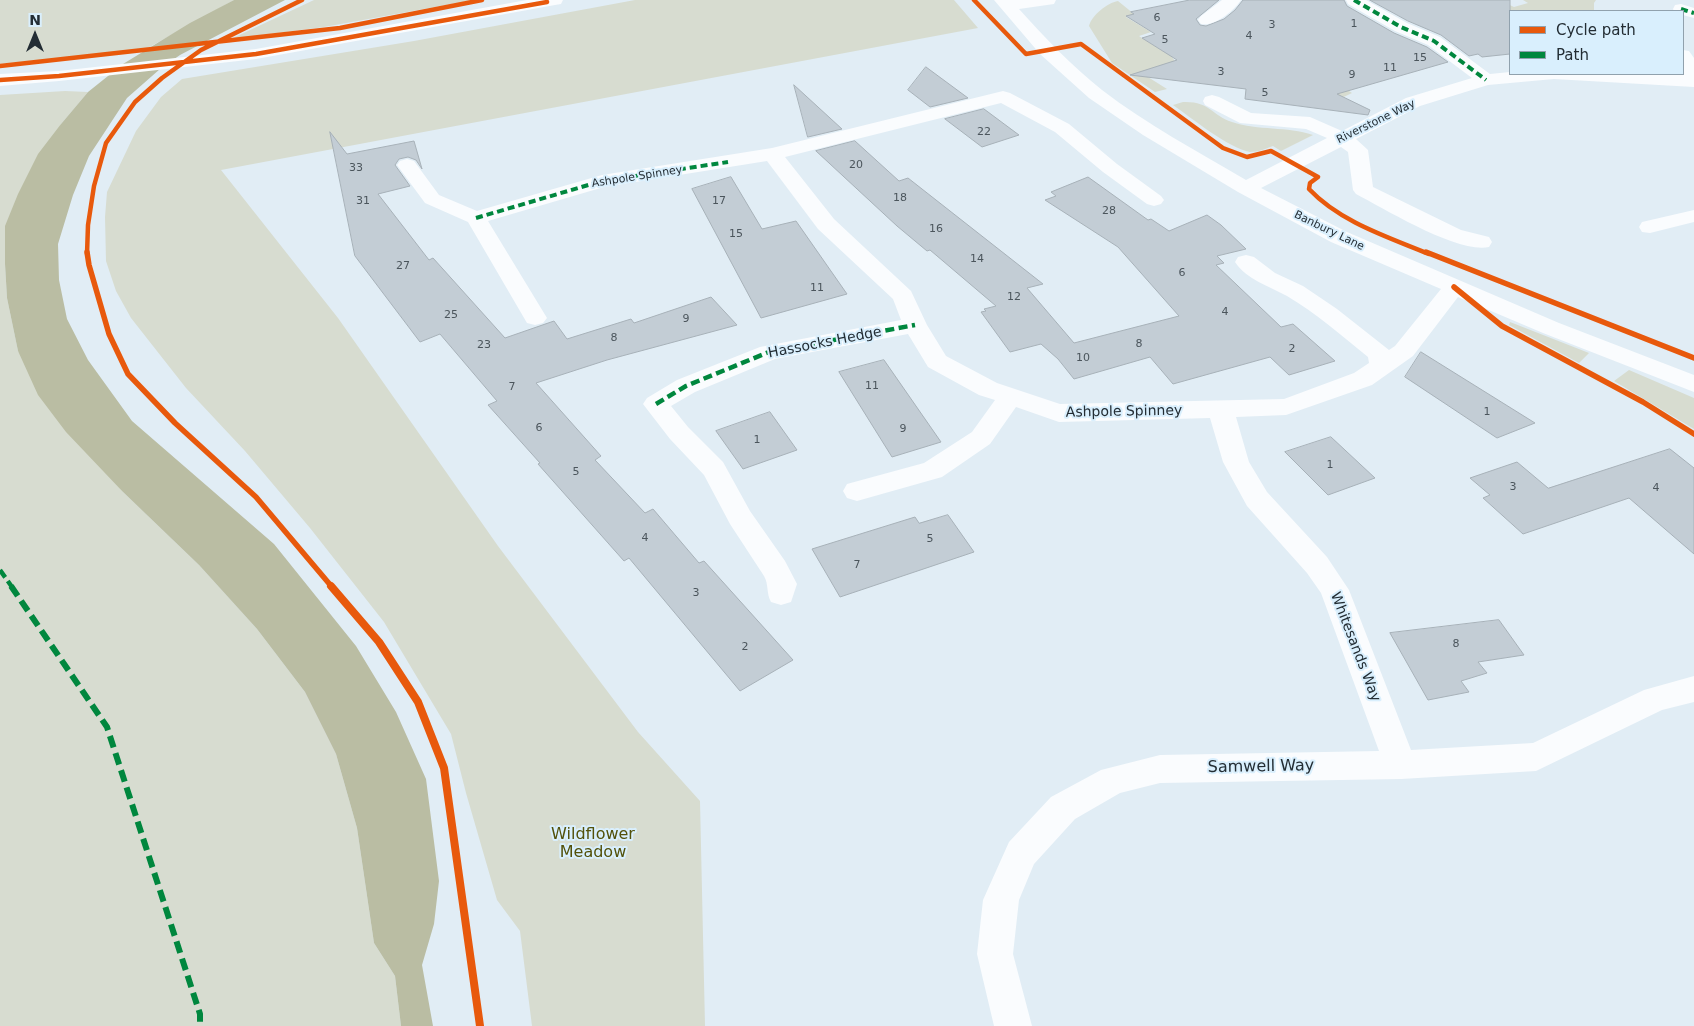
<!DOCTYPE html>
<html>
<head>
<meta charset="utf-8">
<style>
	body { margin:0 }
	#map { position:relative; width:1694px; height:1026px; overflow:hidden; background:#e1edf5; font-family:"DejaVu Sans",sans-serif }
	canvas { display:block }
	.legend { position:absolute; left:1509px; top:10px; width:175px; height:65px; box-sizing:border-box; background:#d9effd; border:1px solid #90a1ad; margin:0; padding:6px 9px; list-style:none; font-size:15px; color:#232d34 }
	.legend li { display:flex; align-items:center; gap:10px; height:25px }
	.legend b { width:25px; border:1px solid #90a1ad }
	.north { position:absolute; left:10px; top:10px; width:50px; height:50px; -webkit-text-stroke:4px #d9effd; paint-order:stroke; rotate:0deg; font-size:14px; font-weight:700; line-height:20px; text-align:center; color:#232d34 }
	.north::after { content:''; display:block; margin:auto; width:18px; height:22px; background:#232d34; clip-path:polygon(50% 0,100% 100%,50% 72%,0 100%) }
</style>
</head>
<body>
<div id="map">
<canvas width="1694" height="1026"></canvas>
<ul class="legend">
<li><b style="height:6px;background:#e8590c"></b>Cycle path</li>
<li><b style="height:6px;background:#00873e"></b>Path</li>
</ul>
<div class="north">N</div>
</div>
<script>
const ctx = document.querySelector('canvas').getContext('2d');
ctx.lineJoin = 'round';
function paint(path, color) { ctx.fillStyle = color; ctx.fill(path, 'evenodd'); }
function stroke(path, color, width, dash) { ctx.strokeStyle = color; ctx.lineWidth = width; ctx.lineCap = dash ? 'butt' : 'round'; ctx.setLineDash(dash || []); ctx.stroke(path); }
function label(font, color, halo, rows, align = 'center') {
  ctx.font = font + ' "DejaVu Sans",sans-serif'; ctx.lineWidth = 4; ctx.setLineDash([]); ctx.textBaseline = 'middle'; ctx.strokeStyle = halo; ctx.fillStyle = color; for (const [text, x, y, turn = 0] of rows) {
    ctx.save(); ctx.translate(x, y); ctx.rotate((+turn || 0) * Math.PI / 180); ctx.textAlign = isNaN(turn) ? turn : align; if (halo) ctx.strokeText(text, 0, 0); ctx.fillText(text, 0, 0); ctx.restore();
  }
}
paint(new Path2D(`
	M0 0H234L146 49 0 64Z
	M314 0H474L324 27 231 39Z
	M635 0H954L978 28 221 170 338 318 498 546 638 732 700 801 705 1026H532L520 931 497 900 466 793 451 734 384 622 310 528 245 451 186 388 131 318 116 291 106 261 105 217 107 192 136 131 161 97 182 79 414 41Z
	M1466 0H1499L1514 7 1528 3 1523 0H1596L1594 3V11H1510V39L1494 41Z
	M1118 1 1134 14 1126 17 1151 32 1139 36 1163 51 1346 89 1352 93 1329 104 1182 56 1172 57 1181 69 1140 72 1167 89 1155 92 1112 63 1089 26C1092 15 1107 3 1118 1Z
	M65 91 88 92 61 124 5 264 7 298 18 351 123 492 199 565 257 629 305 692 336 754 357 828 374 943 395 976 401 1026H0V95Z
	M1183 102C1210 101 1211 115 1232 122 1258 131 1287 126 1313 135L1281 151 1273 146C1265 149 1258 152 1250 152 1230 149 1190 117 1173 105Z
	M1510 322 1589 353 1579 363 1509 325Z
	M1629 370 1694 398V429L1614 381Z`), '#d7dcd0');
paint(new Path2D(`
	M234 0H285L180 55 160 69 127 98 89 156 73 195 58 244 59 280 67 319 88 360 132 421 274 544 356 646 396 712 426 779 439 881 434 924 422 965 433 1026H401L395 976 374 943 357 828 336 754 305 692 257 629 199 565 123 492 66 432 38 395 18 351 7 298 5 264V226L18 194 38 154 61 124 88 92 123 64 190 23Z`), '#babda3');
const building = new Path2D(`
	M1190 0H1219L1196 19 1200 25 1206 26 1224 19 1235 10 1243 0H1344L1347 6 1394 33 1427 47 1448 62 1337 94 1370 110 1368 115 1245 99 1246 89 1130 75 1177 60 1142 38 1155 34 1126 16 1134 14 1131 12Z
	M1370 0H1510V54L1482 57 1478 54 1469 56 1441 35 1408 21Z
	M926 67 968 98 930 107 908 90Z
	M794 85 842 129 808 137Z
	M984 109 1019 135 982 147 945 119Z
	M330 132 347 154 414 141 422 169 416 160 408 157 399 159 395 165 410 186 378 194 429 260 433 258 505 338 554 321 567 339 631 319 634 323 711 297 737 325 607 360 536 383 601 456 595 460 645 513 653 509 699 563 704 561 793 660 740 691 629 558 624 561 538 464 540 463 488 405 497 401 440 334 420 342 355 256Z
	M855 141 899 181 908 178 1043 284 1027 288 1074 343 1179 316 1118 247 1045 200 1056 196 1051 192 1088 177 1148 220 1151 219 1169 231 1207 215 1221 225 1246 249 1217 256 1224 263 1216 265 1281 327 1293 324 1335 361 1289 375 1270 357 1173 384 1150 357 1074 379 1058 359 1041 344 1010 352 981 312 986 311 984 309 996 306 930 250 927 251 897 226 816 151Z
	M731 177 762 229 796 221 847 294 761 318 692 189Z
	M1421 352 1535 423 1497 438 1405 377Z
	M884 360 941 442 892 457 839 372Z
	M770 412 797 450 743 469 716 431Z
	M1331 437 1375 478 1328 495 1285 452Z
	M1670 449 1694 468V554L1629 498 1523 534 1483 498 1490 495 1470 478 1517 462 1548 488Z
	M948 515 974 552 840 597 812 549 915 517 919 523Z
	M1499 620 1524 655 1478 662 1487 673 1461 681 1469 692 1428 700 1390 633Z`);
paint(building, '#c3cdd5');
stroke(building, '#a7b1b8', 1);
paint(new Path2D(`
	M527 0H563L561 4 555 5 256 59 59 81 0 86V74L59 71 256 49Z
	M994 0H1056L1054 4 1019 9C1045 38 1072 66 1102 90 1146 124 1197 151 1246 180L1327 138 1306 129 1240 123 1205 105 1203 101 1205 97 1212 95 1219 97 1251 113 1310 117 1342 131 1406 98 1472 78 1428 45 1395 31 1348 4 1346 0H1366L1407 23 1440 37 1490 74 1510 72 1684 75 1683 50 1689 51 1694 58V87L1554 79 1488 85 1420 106 1356 139 1368 150 1373 187 1461 230 1489 237 1492 242 1489 247C1458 254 1385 209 1356 194L1353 190 1348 152 1341 147 1261 188 1347 232 1559 323 1694 375V392L1543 333 1458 297 1413 356 1372 385 1286 415 1236 417 1249 462 1267 492 1327 557 1349 590 1411 750 1533 743 1644 690 1694 676V702L1662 710 1536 771 1401 779 1160 783 1120 793 1075 819 1034 864 1019 900 1013 954 1032 1026H994L977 954 983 900 1009 842 1051 797 1101 770 1160 755 1379 751 1321 593 1307 573 1247 506 1223 462 1210 418 1059 422 1016 407 990 444 942 477 857 501 847 498 843 491 847 484 924 463 972 432 995 400 979 395 928 367 908 334 775 359 695 392 671 406 688 427 723 462 750 511 785 561 797 584 791 602 781 605 771 602C766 593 769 585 764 576L730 524 704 475 670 439 643 404 647 398 677 380 760 347 901 320 893 299 818 229 767 161 604 187 488 221 547 318 543 323 535 325 527 323 468 222 425 203 397 165 400 161 407 159 414 161 439 195 477 211 602 175 772 148 1003 91 1010 93 1069 124 1117 164 1161 196 1164 200 1161 204 1154 206 1147 204 1103 172 1055 132 1001 103 785 157 834 219 911 291 927 325 946 356 997 383 1060 404 1284 399 1354 373 1369 363 1368 357C1342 336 1316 313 1287 296 1269 286 1247 280 1235 262L1238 257 1246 255 1254 257 1275 273 1303 286 1337 309 1389 350 1395 346 1441 289 1331 242 1238 192 1143 135 1089 98 1040 54Z
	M1222 0H1241C1234 11 1214 27 1201 24L1198 20 1201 16Z
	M1681 4 1694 8V18L1683 15V11H1674L1673 9 1675 5Z
	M1694 210V222L1650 233 1642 232 1639 227 1642 222Z`), '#fafcfe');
stroke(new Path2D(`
	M1354 0 1401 27 1434 41 1486 80
	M1681 9 1694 13
	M476 218 602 181 728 162`), '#00873e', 4, [7, 4]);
stroke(new Path2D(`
	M656 404 686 386 769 352 915 325
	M0 570 12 587`), '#00873e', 4.5, [9, 4.5]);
stroke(new Path2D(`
	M11 586 107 727 200 1014V1026`), '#00873e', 6, [12, 6]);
stroke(new Path2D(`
	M974 0 1026 54 1081 44 1223 148 1247 157 1271 151 1318 177 1310 183 1309 189C1340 222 1388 237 1429 254
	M0 66 340 28 482 0
	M0 80 59 76 256 54 547 2
	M87 254 88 225 94 186 106 143 135 102 162 78 201 50 302 0`), '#e8590c', 4.5);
stroke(new Path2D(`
	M87 252 89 265 109 334 128 374 175 423 256 497 332 587
	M1426 252 1694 358
	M1454 287 1502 326 1643 402 1694 434`), '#e8590c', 5.5);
stroke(new Path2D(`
	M331 586 379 642 418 702 444 768 480 1026`), '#e8590c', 8);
label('11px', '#4b555c', null, [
	["6",1157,18],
	["1",1354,24],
	["3",1272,25],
	["4",1249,36],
	["5",1165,40],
	["15",1420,58],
	["11",1390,68],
	["3",1221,72],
	["9",1352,75],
	["5",1265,93],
	["22",984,132],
	["20",856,165],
	["33",356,168],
	["18",900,198],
	["31",363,201],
	["17",719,201],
	["28",1109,211],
	["16",936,229],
	["15",736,234],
	["14",977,259],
	["27",403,266],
	["6",1182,273],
	["11",817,288],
	["12",1014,297],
	["4",1225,312],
	["25",451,315],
	["9",686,319],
	["8",614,338],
	["8",1139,344],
	["23",484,345],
	["2",1292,349],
	["10",1083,358],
	["11",872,386],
	["7",512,387],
	["1",1487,412],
	["6",539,428],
	["9",903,429],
	["1",757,440],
	["1",1330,465],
	["5",576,472],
	["3",1513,487],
	["4",1656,488],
	["4",645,538],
	["5",930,539],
	["7",857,565],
	["3",696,593],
	["8",1456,644],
	["2",745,647]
]);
label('11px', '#232d34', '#d9effd', [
	["Riverstone Way",1376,122,-26],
	["Ashpole Spinney",637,177,-9],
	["Banbury Lane",1329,231,26]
]);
label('14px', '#232d34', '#d9effd', [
	["Hassocks Hedge",825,343,-11],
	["Ashpole Spinney",1124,412,-1],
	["Whitesands Way",1355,647,69]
]);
label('16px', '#232d34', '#d9effd', [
	["Samwell Way",1261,767,-1]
]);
label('16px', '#53510a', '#d9effd', [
	["Wildflower",593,835],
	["Meadow",593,853]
]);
</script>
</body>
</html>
